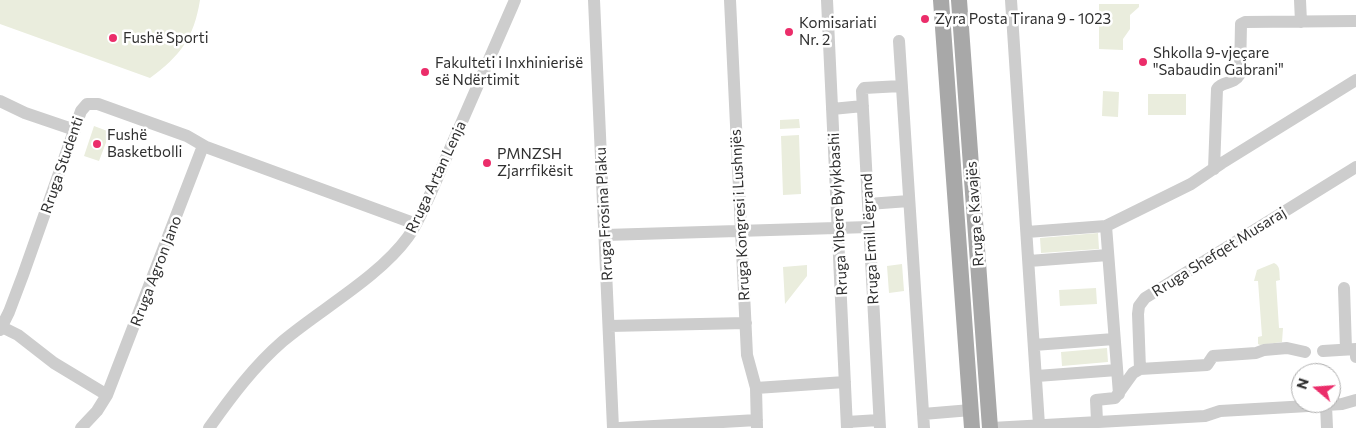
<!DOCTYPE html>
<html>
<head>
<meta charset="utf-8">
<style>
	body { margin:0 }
	#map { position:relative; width:1356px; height:428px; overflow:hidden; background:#fff; font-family:Commissioner,sans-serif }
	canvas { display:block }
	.north { position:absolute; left:1291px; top:363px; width:50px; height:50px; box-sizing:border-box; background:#fff; border:1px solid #acacac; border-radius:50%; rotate:288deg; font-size:14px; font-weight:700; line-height:20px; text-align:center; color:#303030 }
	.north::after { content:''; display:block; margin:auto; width:18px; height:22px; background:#eb2d6a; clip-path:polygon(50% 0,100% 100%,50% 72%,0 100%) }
</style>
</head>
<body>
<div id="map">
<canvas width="1356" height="428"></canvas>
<div class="north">N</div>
</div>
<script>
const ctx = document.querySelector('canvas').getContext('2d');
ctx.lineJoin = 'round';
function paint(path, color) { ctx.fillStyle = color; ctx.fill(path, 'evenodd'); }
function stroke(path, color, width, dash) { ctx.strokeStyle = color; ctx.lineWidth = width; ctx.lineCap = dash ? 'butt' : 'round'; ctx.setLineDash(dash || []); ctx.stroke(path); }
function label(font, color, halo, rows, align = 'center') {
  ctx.font = font + ' Commissioner,sans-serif'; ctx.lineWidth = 5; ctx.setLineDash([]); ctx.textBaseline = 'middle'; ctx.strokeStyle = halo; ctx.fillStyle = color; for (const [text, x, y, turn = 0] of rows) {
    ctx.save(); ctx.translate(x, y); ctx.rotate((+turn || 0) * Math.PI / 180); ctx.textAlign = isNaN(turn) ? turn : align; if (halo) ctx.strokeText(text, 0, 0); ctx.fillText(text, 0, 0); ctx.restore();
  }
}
paint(new Path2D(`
	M0 0H200C194 38 180 56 150 78L0 24Z
	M1099 4H1139V7L1130 15V29L1123 39V50L1099 49Z
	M1103 91 1119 92 1118 117 1102 116Z
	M1148 94H1186V115H1148Z
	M799 119 800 128 780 129V120Z
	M94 126 110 132 99 161 84 156Z
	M799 135 801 194 783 195 781 136Z
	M1098 233 1099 249 1041 253 1040 238Z
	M1274 263C1281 266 1279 273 1280 280L1276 281 1279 328H1283L1282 342 1260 345 1258 344V337L1262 336 1258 281H1254L1257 270Z
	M902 264 904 291 889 293 887 266Z
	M807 265V276L785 304 783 267Z
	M1096 288 1097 304 1060 306 1059 290Z
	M1107 348 1108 362 1062 366 1061 352Z`), '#eaeddd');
stroke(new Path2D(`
	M594 0 613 428
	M730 0 747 355 756 388 757 428
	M827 0 847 428
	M1011 0 1039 425
	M1300 0 1301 22
	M899 41 924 428
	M0 101 25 113 75 130
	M832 109 863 106
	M1214 169 1217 89C1223 80 1233 86 1240 74L1241 24 1245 22 1356 21
	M868 204 909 201
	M1106 226 1119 394
	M1027 232 1106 226 1191 184 1222 163 1356 80
	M605 235 869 227
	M1029 261 1108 255
	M1344 288 1346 349
	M0 326 18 335 54 363 107 395
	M609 326 746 323
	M0 330 9 312 23 275 81 111 87 104H98L187 136 206 147 416 224
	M1034 345 1114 339
	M1323 351 1356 349V357
	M1140 369 1138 314 1139 306 1145 298 1356 167
	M1037 376 1117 370
	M756 388 845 382
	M1326 405 1327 428
	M923 414 971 410
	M1097 421 1096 400 1115 398 1133 373 1140 369 1207 365 1213 356 1256 353 1264 350 1287 348 1305 352
	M847 422 879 420
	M81 428 97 411 107 395 203 146
	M209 428C231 397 254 366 283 341 321 309 379 277 408 237 417 225 423 210 429 197L515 0
	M620 428 757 420
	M880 428 862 91 864 88 901 86
	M992 428 1205 416 1220 411 1326 405 1342 404 1356 400`), '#cdcdcd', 12);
stroke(new Path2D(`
	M941 0 972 428
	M959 0 990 428`), '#a8a8a8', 16);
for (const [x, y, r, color] of [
	[925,19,5,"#eb2d6a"],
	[789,32,5,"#eb2d6a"],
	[113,38,5,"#eb2d6a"],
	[1143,62,5,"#eb2d6a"],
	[425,72,5,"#eb2d6a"],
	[97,144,5,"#eb2d6a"],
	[487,163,5,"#eb2d6a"]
]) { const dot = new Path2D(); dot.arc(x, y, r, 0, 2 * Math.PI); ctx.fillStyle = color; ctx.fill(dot); stroke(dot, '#fff', 2); }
label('15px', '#303030', '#fff', [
	["Zyra Posta Tirana 9 - 1023",935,19],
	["Komisariati",799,23],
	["Nr. 2",799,40],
	["Fushë Sporti",123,38],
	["Shkolla 9-vjeçare",1153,53],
	["\"Sabaudin Gabrani\"",1153,70],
	["Fakulteti i Inxhinierisë",435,63],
	["së Ndërtimit",435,80],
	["Fushë",107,135],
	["Basketbolli",107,152],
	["PMNZSH",497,154],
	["Zjarrfikësit",497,171]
], 'left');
label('15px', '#303030', '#fff', [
	["Rruga Studenti",62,165,-71],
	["Rruga Artan Lenja",436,177,-65],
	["Rruga Frosina Plaku",604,214,-93],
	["Rruga Ylbere Bylykbashi",838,214,-93],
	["Rruga e Kavajës",975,214,-94],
	["Rruga Kongresi i Lushnjës",740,215,-93],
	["Rruga Emil Lëgrand",870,239,-93],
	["Rruga Shefqet Musaraj",1219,252,-32],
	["Rruga Agron Jano",156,271,-69]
]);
</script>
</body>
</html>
